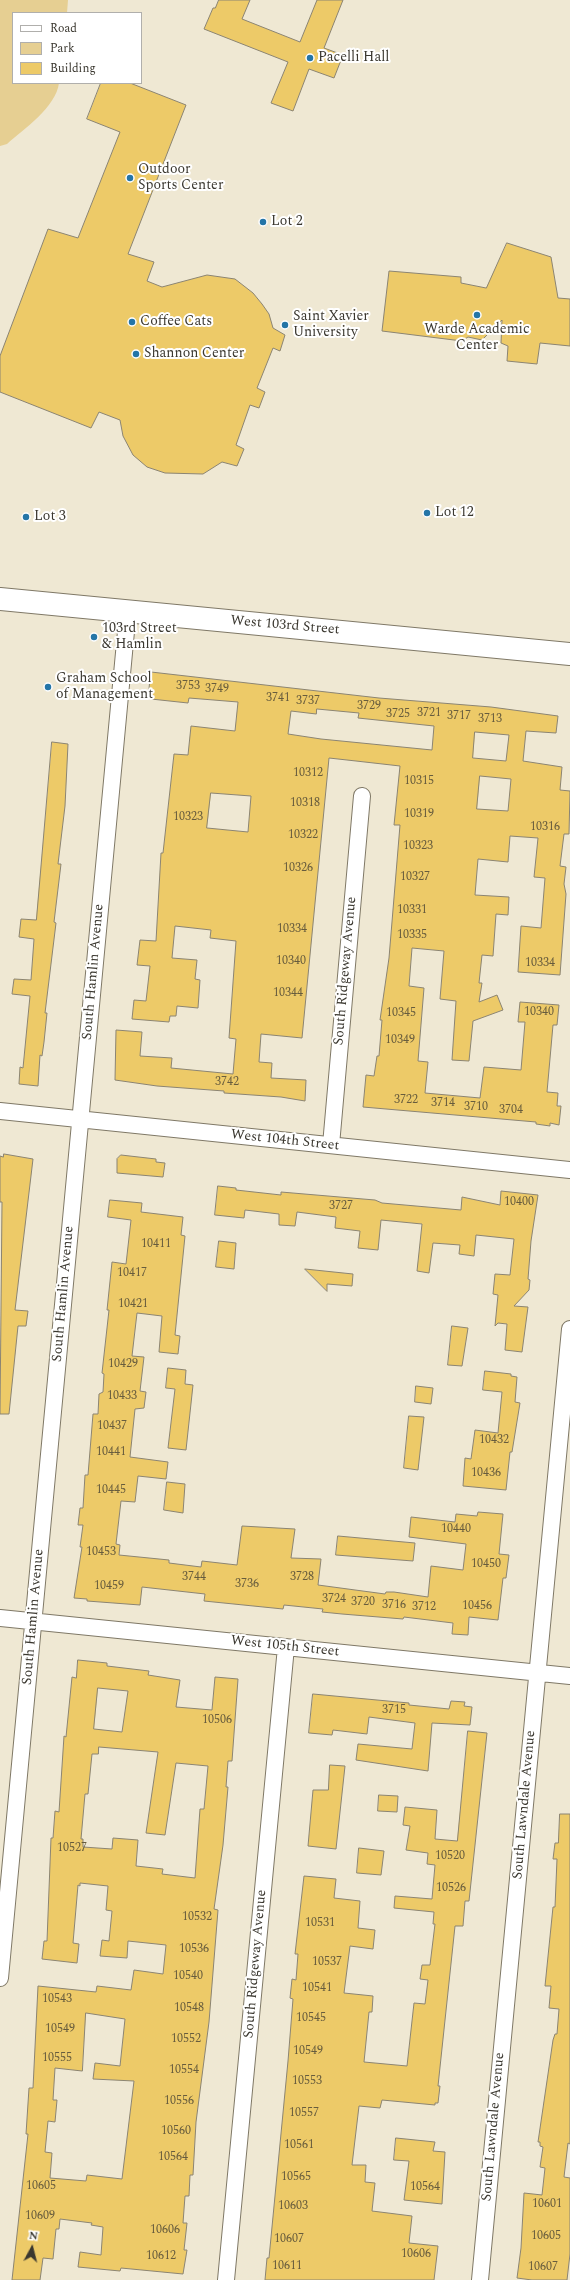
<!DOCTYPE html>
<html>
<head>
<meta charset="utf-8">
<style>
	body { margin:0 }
	#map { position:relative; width:570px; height:2280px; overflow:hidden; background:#efe8d3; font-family:Spectral,serif }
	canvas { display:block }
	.legend { position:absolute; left:12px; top:12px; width:130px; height:72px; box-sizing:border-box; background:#fff; border:1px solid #b0afac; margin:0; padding:5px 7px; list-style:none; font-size:12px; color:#3a372f }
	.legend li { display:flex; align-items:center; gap:8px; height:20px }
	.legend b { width:20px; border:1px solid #b0afac }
	.north { position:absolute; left:12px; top:2228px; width:40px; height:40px; -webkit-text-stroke:3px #fff; paint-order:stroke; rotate:7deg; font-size:11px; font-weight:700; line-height:16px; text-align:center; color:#3a372f }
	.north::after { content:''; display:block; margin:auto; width:14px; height:18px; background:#3a372f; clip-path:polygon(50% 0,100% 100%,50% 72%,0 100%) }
</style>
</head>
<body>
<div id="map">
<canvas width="570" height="2280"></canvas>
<ul class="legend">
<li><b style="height:5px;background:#fff"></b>Road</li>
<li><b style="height:11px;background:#e6cf92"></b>Park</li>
<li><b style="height:11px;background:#edca68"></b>Building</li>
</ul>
<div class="north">N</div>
</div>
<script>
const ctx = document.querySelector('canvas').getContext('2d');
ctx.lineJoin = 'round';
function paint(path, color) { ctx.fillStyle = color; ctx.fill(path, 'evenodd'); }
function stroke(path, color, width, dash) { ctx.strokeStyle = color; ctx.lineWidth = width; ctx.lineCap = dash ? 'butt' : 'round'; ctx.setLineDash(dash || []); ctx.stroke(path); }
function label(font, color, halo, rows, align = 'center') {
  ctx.font = font + ' Spectral,serif'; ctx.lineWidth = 4; ctx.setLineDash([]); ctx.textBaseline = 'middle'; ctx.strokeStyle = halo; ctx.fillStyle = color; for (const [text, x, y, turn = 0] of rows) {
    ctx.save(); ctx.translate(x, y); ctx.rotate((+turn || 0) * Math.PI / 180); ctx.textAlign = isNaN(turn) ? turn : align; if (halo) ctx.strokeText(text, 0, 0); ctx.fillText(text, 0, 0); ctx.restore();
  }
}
paint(new Path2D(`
	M0 0H68L67 13H13V83H59C56 107 24 129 7 144L0 146Z`), '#e6cf92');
const building = new Path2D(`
	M219 0H250L242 19 300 42 317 0H343L324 48 343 55 334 78 309 69 293 111 271 103 288 62 204 29 213 8H215Z
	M101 83H130L186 105 128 254 154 262 147 281 162 287 207 275 235 279 253 293 262 304 269 314 273 328 285 335 280 351 273 348 257 388 265 392 259 408 250 405 236 445 244 449 237 466 222 462 203 474 165 473 147 467 133 455 123 436 120 420 99 412 91 428 0 392V356L48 229 78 238 120 132 87 119Z
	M507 243 551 257 558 298 570 299V346L540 343 537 364 507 361 508 346 501 343 502 320 482 340 468 337 462 341 382 331 389 271 461 277V283L486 288Z
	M151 672 379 698 491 707 558 716 556 733 526 731 523 761 562 767 560 790 570 791 569 834H564L560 866 566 867 564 884 566 894 560 975 518 972 521 926 541 928 545 878 534 877 538 838 510 836 508 862 478 859 475 895 509 897 508 915 496 914 493 956 482 955 479 983H482L479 1002 497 995 503 1010 473 1021 469 1061 452 1060 456 1001 440 999 444 951 412 948 409 986 424 988 418 1061 428 1062 425 1093 480 1098 484 1067 521 1070 525 1022H518L520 1002 559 1005 557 1025H553L547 1092 558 1093 557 1106H561L559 1125 550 1123V1126L536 1124V1122L363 1107 366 1075 374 1076 377 1056H379L382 1020H380L389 958 400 825H394L400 766 356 761 329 758 302 1038 261 1034 259 1062 272 1063 271 1078 306 1080 305 1101 281 1097 224 1093V1091L157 1086 115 1080 116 1030 142 1032 140 1056 172 1058 171 1068 233 1074 236 1039 229 1038 236 941 210 938 211 930 175 926 172 958 197 960 195 979 200 980 198 1008 177 1006 176 1016H170L169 1022 132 1019 134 1000 146 1001 150 966 137 965 140 940 156 941 161 853H163L174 754 188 755 191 726 235 731 238 702 189 698 188 703 151 699 152 693H149ZM317 709 359 713 358 718 434 726 432 750 321 739 288 734 291 711 316 714ZM475 732 509 735 506 761 473 758ZM480 776 511 779 508 811 477 809ZM211 793 251 796 248 832 207 828Z
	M52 742 68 744 65 806 58 864H61L54 922 56 923 45 1013H47L44 1042 42 1056 40 1055 38 1086 19 1084 20 1067 23 1068 30 996 12 994 14 979 31 980 34 939 19 937 21 919 36 920Z
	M4 1154 33 1159 15 1310 28 1311 26 1326H18L9 1414H0L2 1202H0V1156L3 1157Z
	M121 1155 156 1159V1162L165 1163 163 1177 117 1173V1159Z
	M218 1186 236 1188V1190L281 1195V1192L363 1199 375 1200 382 1203 461 1210 462 1197 500 1205 501 1191 538 1195 531 1241 528 1279 530 1280 529 1290 514 1306 528 1307 522 1352 505 1350 507 1324 498 1323 495 1326 498 1295 493 1294 495 1274 510 1275 514 1239 476 1235 474 1256 459 1254 460 1245 433 1243 429 1273 417 1271 422 1224 381 1220 378 1250 358 1248 360 1231 335 1228 336 1217 297 1212 295 1226 279 1225V1214L245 1210 244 1218 215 1215Z
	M110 1200 142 1203 141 1212 183 1217 181 1235 185 1236 175 1335 180 1336 178 1354 159 1352 162 1316 137 1313 132 1356 144 1357 140 1391 146 1392 144 1408 135 1409 130 1457 168 1462 166 1479 138 1476 135 1502 121 1501 116 1544 120 1545 119 1555 169 1560V1563L201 1567 202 1561 237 1565 242 1526 295 1529 291 1558 321 1559 318 1585 385 1594 386 1592H394L428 1597 431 1566 463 1570 466 1544 409 1537 411 1517 455 1522 456 1514 477 1516 478 1512 503 1514 499 1554 509 1555 506 1578H503L498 1620 469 1617 468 1635 452 1634 453 1623 404 1617 403 1619 342 1614 322 1612 323 1609 284 1605 283 1609 204 1601 205 1594 142 1587 140 1605 87 1601V1599L74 1598 82 1547H80L83 1525H78L80 1508H83L85 1475H88L93 1414H98L99 1394 103 1392 104 1374 102 1373 109 1310H107L112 1262 126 1264 131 1220 108 1217Z
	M219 1241 236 1243 234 1269 216 1267Z
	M305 1269 353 1274 352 1286 327 1284V1291Z
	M452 1326 468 1328 462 1366 448 1365Z
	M168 1368 186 1370 185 1384 193 1385 186 1450 168 1448 175 1389 166 1388Z
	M485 1371 511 1374V1376L517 1377 515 1402 520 1403 512 1452H510L506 1490 463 1486 465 1458 471 1459 475 1430 498 1433 502 1392 483 1390Z
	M416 1386 433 1388 431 1404 415 1402Z
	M409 1416 424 1417 418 1470 404 1468Z
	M167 1482 185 1484 183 1513 164 1510Z
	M338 1536 415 1543 413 1561 336 1555Z
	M78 1660 107 1663V1666L149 1671 148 1675 180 1680 176 1707 212 1710 215 1677 238 1679 232 1761H228L226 1787H228L223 1845 214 1909 218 1910 209 2022 196 2122 193 2175H190L189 2196H185L183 2223H187L184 2250H187L183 2274 121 2268 120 2271 78 2267 80 2252 101 2255 103 2227 91 2225 92 2223 60 2219 59 2229H56L53 2259 43 2258 40 2280H12L28 2134H26L29 2088H33L38 1986 96 1992 97 1986 131 1990 134 1970 163 1974 166 1945 128 1941 127 1958 100 1956 102 1940 109 1941 112 1911 106 1910 108 1886 80 1883V1886L78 1885 73 1943 79 1944 77 1963 42 1959 44 1941H47L51 1838H53L55 1811 59 1812 64 1736 66 1737 72 1677 76 1678ZM98 1688 128 1691 122 1732 94 1729ZM99 1747 158 1752 146 1833 165 1835 176 1763 208 1766 204 1809H200L195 1878 162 1874 163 1869 136 1866 138 1840 113 1838 112 1849 83 1847V1839H81L85 1794H88L92 1754H98ZM86 2013 125 2019 120 2066 95 2063 93 2079 134 2081 122 2179 87 2175 86 2181 50 2178 52 2153 45 2152 48 2121 55 2122 57 2100H53L55 2068 82 2071Z
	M313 1694 409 1703V1705L449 1709 451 1701 465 1702 464 1706 472 1707 470 1725 432 1723 428 1771 356 1760 358 1744 412 1749 415 1723 369 1717 367 1734 333 1730 332 1735 309 1733Z
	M468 1731 487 1733 469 1901H465L463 1926H455L438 2086H440L438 2103H435V2105L382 2100 380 2108 359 2106 352 2165H366L365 2182 375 2183 372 2211 412 2216 409 2243 438 2246 434 2280H265L267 2258H269L288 2061 293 1999 290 1998 292 1979 296 1980 298 1954H295L304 1876 336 1879 334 1898 360 1901 358 1928 375 1930 373 1949 350 1946 344 1993 373 1996 372 2012H369L364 2062 407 2066 414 2003 425 2004 428 1980 420 1979 422 1965H430L435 1924H433L434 1912 394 1908 395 1896 432 1899 435 1865 427 1864 428 1853 406 1850 410 1826 403 1825 405 1807 437 1810 435 1839 457 1841Z
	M330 1765 345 1766 336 1849 308 1846 313 1790H328Z
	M379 1795 398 1796 397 1812 378 1811Z
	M560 1814H570V2144L568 2143 564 2177 570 2178V2254L567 2280H532L517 2278 521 2248 524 2193 542 2195 545 2168 540 2167 543 2147 540 2146V2142H538L553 2040 555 2034H557L559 2009 549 2008 551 1986H545L553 1907H555L557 1859H553L555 1843H558Z
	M359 1848 384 1851 381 1875 357 1873Z
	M396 2138 435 2142 433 2151 445 2152 442 2204 404 2200 409 2161 394 2160Z`);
paint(building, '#edca68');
stroke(building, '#8b8472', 1);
const minor = new Path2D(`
	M0 1111 570 1170
	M331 1145 362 796
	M0 1618 570 1676
	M0 1978 128 610
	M226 2280 286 1647
	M480 2280 570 1329`);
const secondary = new Path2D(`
	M0 599 570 654`);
stroke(minor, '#7f7866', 18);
stroke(secondary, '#7f7866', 24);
stroke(minor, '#fff', 16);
stroke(secondary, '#fff', 22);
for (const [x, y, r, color] of [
	[310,58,4,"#2475a7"],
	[130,178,4,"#2475a7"],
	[263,222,4,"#2475a7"],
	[477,315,4,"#2475a7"],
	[132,322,4,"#2475a7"],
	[285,325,4,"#2475a7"],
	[136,354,4,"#2475a7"],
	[427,513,4,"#2475a7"],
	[26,517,4,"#2475a7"],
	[94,637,4,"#2475a7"],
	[48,687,4,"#2475a7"]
]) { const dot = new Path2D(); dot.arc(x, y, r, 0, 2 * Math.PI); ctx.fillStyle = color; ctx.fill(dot); stroke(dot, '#fff', 1.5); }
label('12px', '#675c3d', null, [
	["3753",188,687],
	["3749",217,690],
	["3741",278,699],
	["3737",308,702],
	["3729",369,707],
	["3721",429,714],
	["3725",398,715],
	["3717",459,717],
	["3713",490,720],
	["10312",308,774],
	["10315",419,782],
	["10318",305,804],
	["10319",419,815],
	["10323",188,818],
	["10316",545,828],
	["10322",303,836],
	["10323",418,847],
	["10326",298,869],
	["10327",415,878],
	["10331",412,911],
	["10334",292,930],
	["10335",412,936],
	["10340",291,962],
	["10334",540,964],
	["10344",288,994],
	["10340",539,1013],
	["10345",401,1014],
	["10349",400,1041],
	["3742",227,1083],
	["3722",406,1101],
	["3714",443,1104],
	["3710",476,1108],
	["3704",511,1111],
	["10400",519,1203],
	["3727",341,1207],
	["10411",156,1245],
	["10417",132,1274],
	["10421",133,1305],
	["10429",123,1365],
	["10433",122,1397],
	["10437",112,1427],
	["10432",494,1441],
	["10441",111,1453],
	["10436",486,1474],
	["10445",111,1491],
	["10440",456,1530],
	["10453",101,1553],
	["10450",486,1565],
	["3744",194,1578],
	["3728",302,1578],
	["3736",247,1585],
	["10459",109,1587],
	["3724",334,1600],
	["3720",363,1603],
	["3716",394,1606],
	["10456",477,1607],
	["3712",424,1608],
	["3715",394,1711],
	["10506",217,1721],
	["10527",72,1849],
	["10520",450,1857],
	["10526",451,1889],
	["10532",197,1918],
	["10531",320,1924],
	["10536",194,1950],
	["10537",327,1963],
	["10540",188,1977],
	["10541",317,1989],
	["10543",57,2000],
	["10548",189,2009],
	["10545",311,2019],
	["10549",60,2030],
	["10552",186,2040],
	["10549",308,2052],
	["10555",57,2059],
	["10554",184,2071],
	["10553",307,2082],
	["10556",179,2102],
	["10557",304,2114],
	["10560",176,2132],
	["10561",299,2146],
	["10564",173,2158],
	["10565",296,2178],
	["10605",41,2187],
	["10564",425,2188],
	["10601",547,2205],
	["10603",293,2207],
	["10609",40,2217],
	["10606",165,2231],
	["10605",546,2237],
	["10607",289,2240],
	["10606",416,2255],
	["10612",161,2257],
	["10611",287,2267],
	["10607",543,2268]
]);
label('14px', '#3a372f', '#fff', [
	["Pacelli Hall",318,58],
	["Outdoor",138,170],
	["Sports Center",138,186],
	["Lot 2",271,222],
	["Saint Xavier",293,317],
	["University",293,333],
	["Coffee Cats",140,322],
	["Warde Academic",477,330,"center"],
	["Center",477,346,"center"],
	["Shannon Center",144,354],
	["Lot 12",435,513],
	["Lot 3",34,517],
	["103rd Street",102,629],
	["& Hamlin",102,645],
	["Graham School",56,679],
	["of Management",56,695]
], 'left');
label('14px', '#3a372f', '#fff', [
	["West 103rd Street",285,626,5],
	["South Ridgeway Avenue",346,971,-85],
	["South Hamlin Avenue",94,972,-85],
	["West 104th Street",285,1141,6],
	["South Hamlin Avenue",64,1294,-85],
	["South Hamlin Avenue",34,1617,-85],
	["West 105th Street",285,1647,6],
	["South Lawndale Avenue",525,1805,-85],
	["South Ridgeway Avenue",256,1964,-85],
	["South Lawndale Avenue",494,2127,-85]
]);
</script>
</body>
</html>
